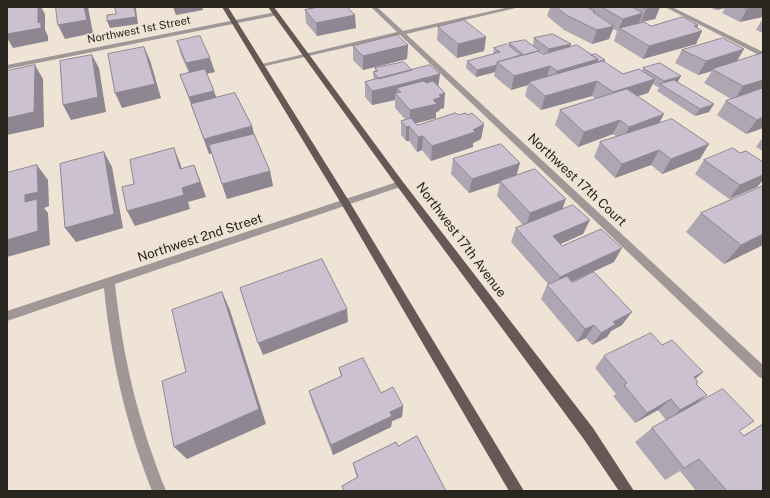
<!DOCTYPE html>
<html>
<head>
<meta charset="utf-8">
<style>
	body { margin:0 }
	#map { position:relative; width:770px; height:498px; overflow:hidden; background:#eee3d5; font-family:"Public Sans",sans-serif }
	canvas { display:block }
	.frame { position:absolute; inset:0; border:8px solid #29251f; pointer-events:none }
</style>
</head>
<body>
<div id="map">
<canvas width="770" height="498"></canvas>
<div class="frame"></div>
</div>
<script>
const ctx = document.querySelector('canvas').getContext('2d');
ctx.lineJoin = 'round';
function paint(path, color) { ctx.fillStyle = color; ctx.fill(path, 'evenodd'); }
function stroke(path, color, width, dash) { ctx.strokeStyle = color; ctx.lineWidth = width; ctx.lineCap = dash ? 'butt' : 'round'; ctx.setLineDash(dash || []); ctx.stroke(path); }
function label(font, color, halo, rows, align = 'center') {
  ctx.font = font + ' "Public Sans",sans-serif'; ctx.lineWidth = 3; ctx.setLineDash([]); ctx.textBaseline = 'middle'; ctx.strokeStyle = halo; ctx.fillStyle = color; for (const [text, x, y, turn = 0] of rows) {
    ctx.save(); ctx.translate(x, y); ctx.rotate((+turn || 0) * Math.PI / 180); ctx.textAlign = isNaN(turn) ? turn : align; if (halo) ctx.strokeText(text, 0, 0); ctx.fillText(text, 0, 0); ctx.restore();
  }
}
paint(new Path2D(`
	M371 7H377L403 31 509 7H520L406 34 763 365V379L759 377 400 35 261 67 258 65 397 32Z
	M665 7H672L763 52V57Z
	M276 12 279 14 278 15 7 69V65Z
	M400 181 404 184 403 186 115 284C123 359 138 421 166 491H152C126 424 111 360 104 288L7 321V311Z`), '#a09796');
paint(new Path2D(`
	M222 7H228L349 201 524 491H509L342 205Z
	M268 7H274L403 182 593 428 634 491H619L583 438 397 186Z`), '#665855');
paint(new Path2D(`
	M307 7H347L356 28 317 36 306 23 305 10 309 9Z
	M550 7H660L655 19 641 22H640L639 23 651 26 698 25 697 28 702 31 696 44 643 59 614 41 617 31 613 29 609 39 592 44 564 30 547 16Z
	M708 7H763L740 22 722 13 725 8 716 10Z
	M763 18V33L756 30Z
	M438 27 486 37 484 51 457 58 437 40Z
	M534 38 570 47 591 55 604 62 623 74 642 71 643 68 678 82 709 112 695 116 657 91 659 88 653 84 648 93 637 96 659 123 700 159 662 174 651 165 615 178 594 157 600 142 617 137 613 134 578 147 555 125 560 110 596 99 592 96 541 110 525 96 528 85 511 90 494 76 495 72 476 77 466 68 467 61 493 54 494 48 509 46V43L540 52 543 54H544L533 46Z
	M177 41 215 72 207 73 216 98 252 126 254 136 270 171 273 186 227 199 212 153 209 154 180 75 189 73 181 55Z
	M408 45 407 59 363 70 353 60V46Z
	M682 50 736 62 763 128 746 134 717 115 726 101 731 99 704 83 712 71 698 75 675 63Z
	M375 68 412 70 438 86 444 108 440 109 439 111 436 112V118L416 123 417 125 458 115H468L484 124 481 139 473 143V147L431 161 422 150 417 152 409 141H406L401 135V121L405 119 395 108V100L372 105 365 97V82L374 80 373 72 375 71Z
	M763 137V151L756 147Z
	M740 153 763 162V180L757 187 729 199 695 174 704 160Z
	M453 159 516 175 562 209 583 234 561 244 562 246 614 262 572 282 622 325 611 331 607 337 592 345 586 338 577 342 541 299 547 285 548 284 511 242 516 228 523 225 497 196 500 183 469 193 451 174Z
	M763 186V245L724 264 686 232 701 213Z
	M604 356 703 372 695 379 696 384 707 395 695 404 739 431 744 435 763 424V491H696L680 471 665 480 635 442 652 428 666 420 658 410 635 423 613 396 616 394 595 368Z
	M339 368 403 406 402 417 392 421 391 427 333 455 312 402 309 391 341 377Z
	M398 446 446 491H344L342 486 357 478 355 472 353 463Z`), '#afa6b3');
paint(new Path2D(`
	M38 7H41L45 14V30L48 36V41L13 48 7 38V34L38 23Z
	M84 7H88L93 33 65 39 58 25Z
	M134 7H135L136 9 138 24 110 28 107 21Z
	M173 7H202L203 10 176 15Z
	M655 7H660L655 19 641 22 646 9Z
	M717 7H725V8L716 10Z
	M756 7H763V17L740 22 747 9Z
	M643 13 638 26 619 28 623 19Z
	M355 15 356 28 317 36 316 23Z
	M698 25 694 33 702 31 696 44 643 59 649 46 694 26Z
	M614 26 609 39 592 44 597 30Z
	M486 37 484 51 457 58 458 44Z
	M571 44 568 52 547 56 549 49Z
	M408 45 407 59 363 70V56Z
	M144 47 150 60 161 98 122 108 115 93Z
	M744 49 736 63 712 69V71L698 75 706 61Z
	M92 55 99 68 106 112 71 120 63 105Z
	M210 58 215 72 191 77 186 63Z
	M598 59 605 60 602 67 553 85 557 71Z
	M35 65 43 79 44 127 7 135V118Z
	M497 65 495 72 476 77 477 70Z
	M550 66 546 80 529 82 528 85 511 90 514 76Z
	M440 74 438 88 401 92 397 88V95L395 93V100L372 105V91Z
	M681 76 677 83 662 85 664 81Z
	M655 79 648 93 607 106 613 92Z
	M763 80V91L734 101 743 86Z
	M597 81 592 96 541 110 545 96Z
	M214 91 219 105 194 111 189 97Z
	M445 93 444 108 440 109 439 111 436 112V118L410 125V110L439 95Z
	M714 104 709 112 695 116 700 109Z
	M664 114 656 129 622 141 629 127Z
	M763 117V128L746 134 757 120Z
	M620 120 613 134 578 147 584 132Z
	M484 124 481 139 473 143V147L431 161 432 146 473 130Z
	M252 126 256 141 209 154 204 139Z
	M409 126V141H406V127Z
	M423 136 422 150 417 152 418 137Z
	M709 144 700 159 662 174 671 159Z
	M174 148 180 163 186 184 180 169Z
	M659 150 651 165 615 178 622 164Z
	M104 152 112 167 123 228 76 242 65 228Z
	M520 163 516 177 500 181V183L469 193 472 179Z
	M37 165 48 180 49 206 44 208 48 213 50 245 7 257V240Z
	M194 165 200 180 206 197 188 202 190 209 135 226 127 211 182 188Z
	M762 167H763V180L757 187 729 199 740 185Z
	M270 171 273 186 227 199 222 184Z
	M566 199 561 213 526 227 530 213Z
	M590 220 583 234 547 250 553 236Z
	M763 234V245L724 264 741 245Z
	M622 248 614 262 553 290 560 277Z
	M222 292 230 310 266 424 187 459 174 447Z
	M347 309 348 322 263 355 258 343Z
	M632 312 622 325 611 331 607 337 592 345 601 333 613 322Z
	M594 325 586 338 577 342 585 329Z
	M703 372 690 384 694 377Z
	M707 395 693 406 667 421 680 410Z
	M671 399 658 410 635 423 647 413Z
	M403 406 402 417 392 421 391 427 333 455 331 445 390 412Z`), '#8e8792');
const building = new Path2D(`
	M7 7H38V23L41 22V28L7 34Z
	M56 7H84L87 20 58 25Z
	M115 7H134L136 17 107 21V15L116 14Z
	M319 7H347L355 15 316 23 305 10Z
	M556 7H587L595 12H593L614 26 597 30 568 16Z
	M602 7H632L643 13 623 19Z
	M642 7H655L646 9Z
	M743 7H756L747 9Z
	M683 17 698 25 694 26 702 31 649 46 619 28 644 22 651 26Z
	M464 20 486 37 458 44 438 27Z
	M553 34 571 44 549 49 534 38Z
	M397 35 408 45 363 56 353 46Z
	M200 36 210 58 186 63 177 41Z
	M723 38 744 49 706 61 682 50Z
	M525 40 540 51H538L524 55 509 43Z
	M507 44 521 55 497 62V65L477 70 467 61 500 52 494 48Z
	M577 45 598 59 557 71 550 66 514 76 497 62 538 51 543 54Z
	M144 47 155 84 115 93 108 54Z
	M763 53V80L743 86 712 69Z
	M596 54 605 60 597 62 598 59 591 55Z
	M92 55 98 97 63 105 60 61Z
	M603 61 623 74 639 69 655 79 613 92 597 81 545 96 529 82Z
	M404 62 412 70 379 79 373 72 378 71 375 68Z
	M660 63 681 76 664 81 643 68Z
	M35 65 34 112 7 118V71Z
	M430 65 440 74 398 85 372 91 365 82Z
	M205 69 214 91 189 97 180 75Z
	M674 80 714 104 700 109 660 84Z
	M424 81 426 83 433 81 445 93 439 95 441 97 433 100 437 104 410 110 395 93 401 92 397 88Z
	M763 88V117L757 120 726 101Z
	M627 89 664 114 629 127 620 120 584 132 560 110Z
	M235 93 252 126 204 139 191 104Z
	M456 113 458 115 466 113 468 115 472 113 484 124 473 130 475 132 432 146 423 136 418 137 409 126 406 127 401 121 411 118 417 125Z
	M672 119 709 144 671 159 659 150 622 164 600 142Z
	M254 134 270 171 222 184 209 145Z
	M501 144 520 163 472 179 453 159Z
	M174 148 180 169 194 165 200 182 182 188 184 195 127 211 122 187 134 184 130 160Z
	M733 148 740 153 746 151 763 162V167H762L763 168V175L740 185 704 160Z
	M104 152 114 214 65 228 60 164Z
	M37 165 38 192 25 195V202L37 199 38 231 7 240V173Z
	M535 169 566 199 530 213 500 181Z
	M763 186V234L741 245 701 213Z
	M573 205 590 220 553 236 562 246 601 229 622 248 560 277 516 228Z
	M322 259 347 309 258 343 240 288Z
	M594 272 632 312 613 322 616 324 601 333 594 325 585 329 547 285 567 276 572 282Z
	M222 292 259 409 174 447 162 381 186 372 172 310Z
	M651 333 662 345 672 340 703 372 694 377 698 382 696 384 707 395 680 410 671 399 647 413 624 385 627 383 604 356Z
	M363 358 381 393 393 387 403 406 390 412 392 416 331 445 309 391 342 376 339 368Z
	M723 389 754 421 739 431 744 436 763 424V491H727L699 459 684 468 652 428Z
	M417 436 446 491H344L342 486 358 477 353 463 396 442 398 446Z`);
paint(building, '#cbc1d0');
stroke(building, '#8e8792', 1);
label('11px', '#29251f', '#eee3d5', [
	["Northwest 1st Street",139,30,-11]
]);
label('13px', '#29251f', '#eee3d5', [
	["Northwest 17th Court",577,180,43],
	["Northwest 2nd Street",200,238,-18],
	["Northwest 17th Avenue",461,240,53]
]);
</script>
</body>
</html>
